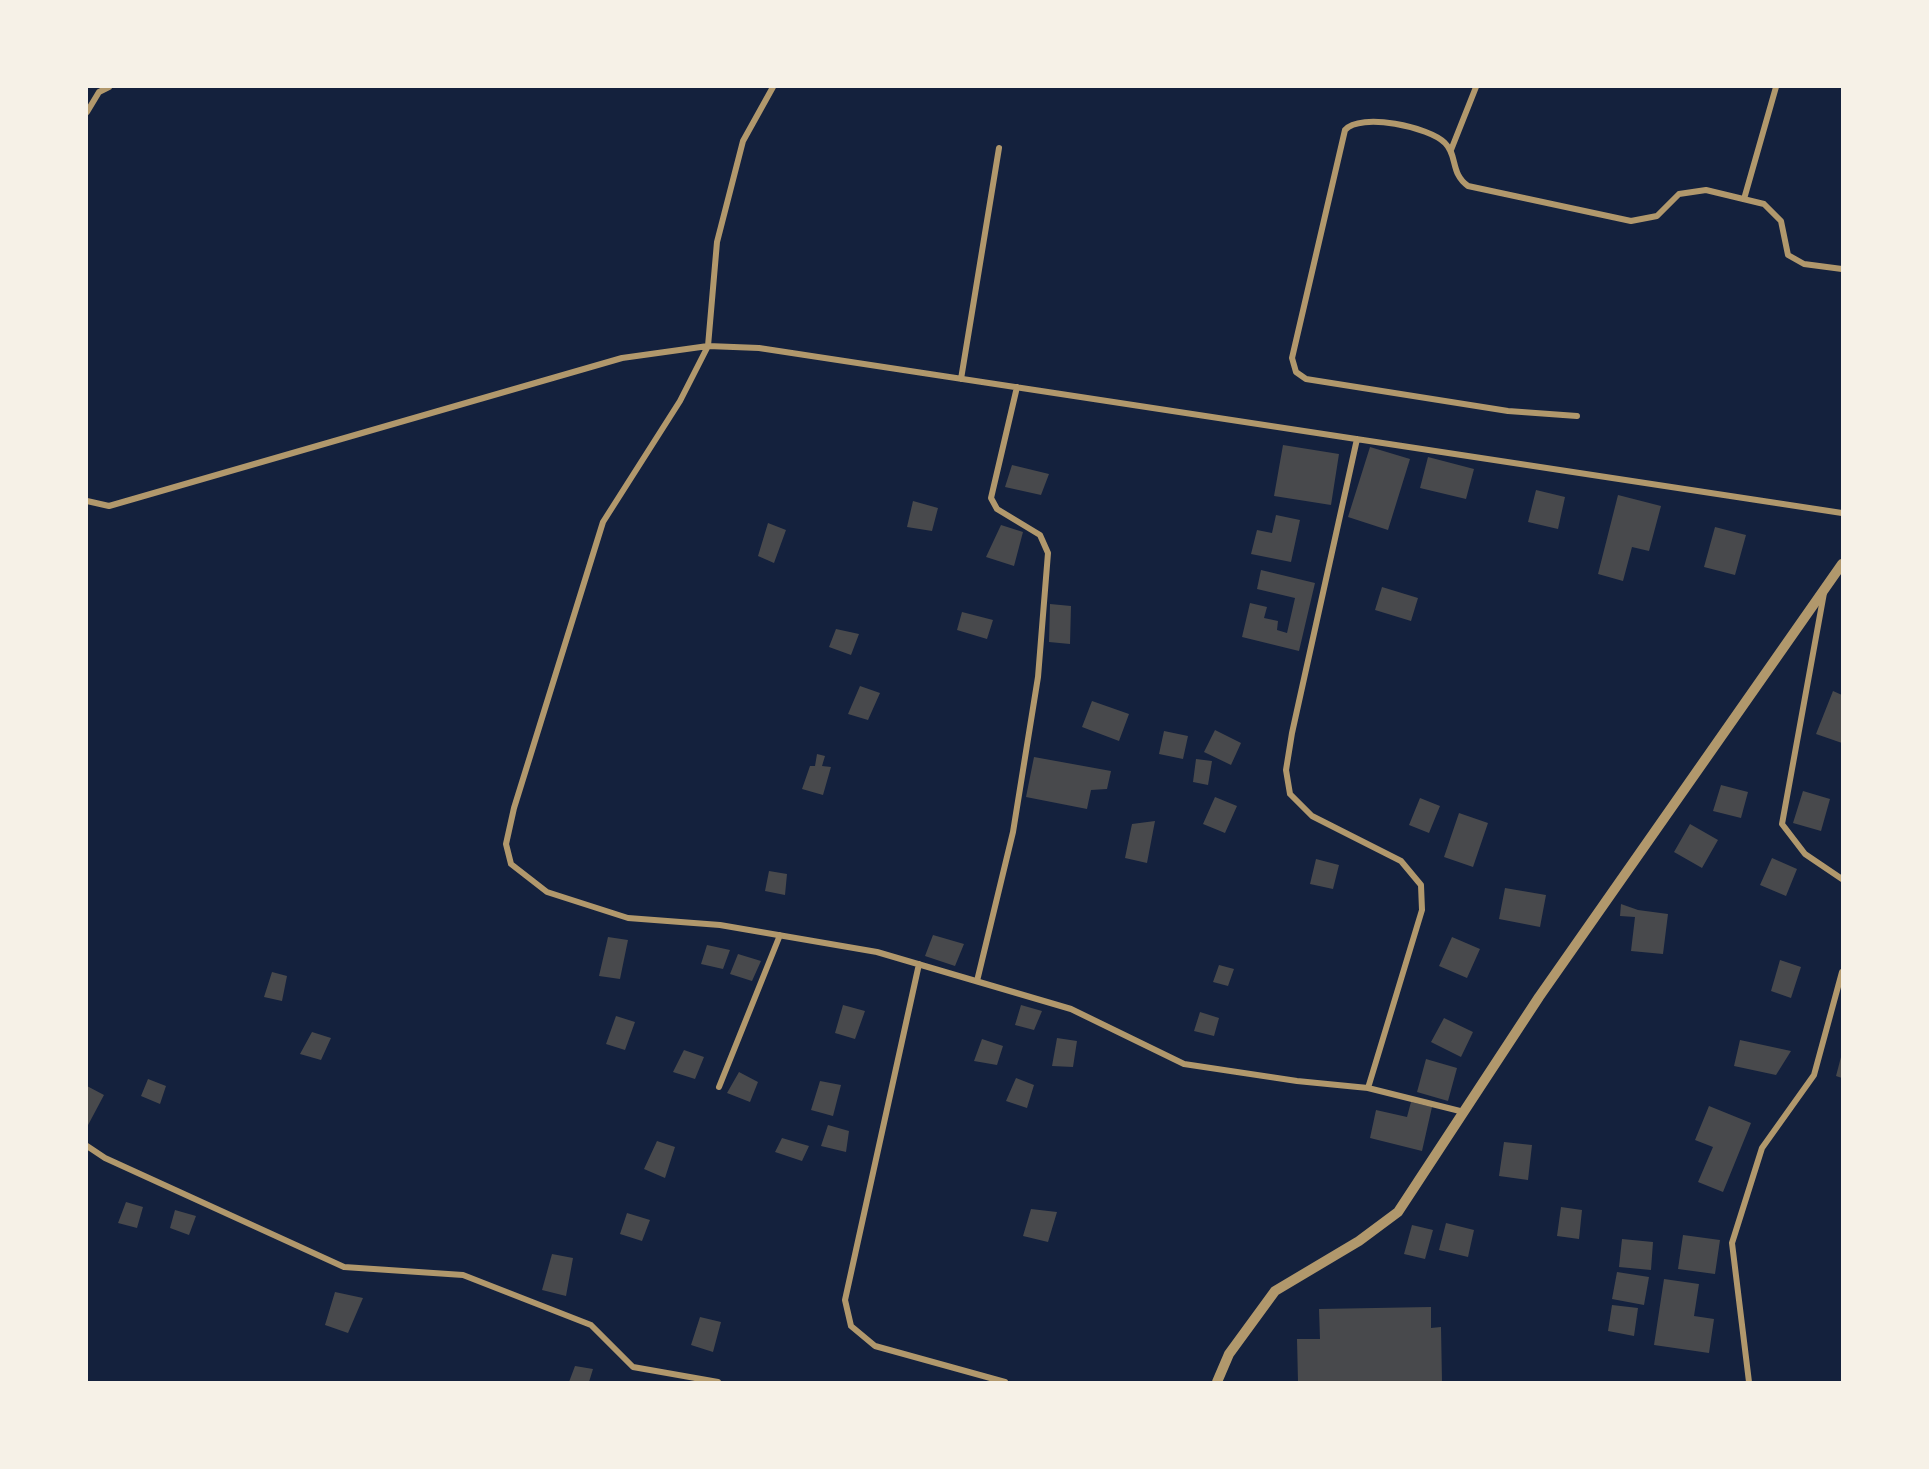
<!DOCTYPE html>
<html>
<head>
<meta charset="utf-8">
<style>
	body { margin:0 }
	#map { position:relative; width:1929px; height:1469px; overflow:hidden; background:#14213d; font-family:Figtree,sans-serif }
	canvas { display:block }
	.frame { position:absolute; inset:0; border:88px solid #f6f1e7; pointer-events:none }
</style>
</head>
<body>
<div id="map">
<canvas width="1929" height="1469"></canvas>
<div class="frame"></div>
</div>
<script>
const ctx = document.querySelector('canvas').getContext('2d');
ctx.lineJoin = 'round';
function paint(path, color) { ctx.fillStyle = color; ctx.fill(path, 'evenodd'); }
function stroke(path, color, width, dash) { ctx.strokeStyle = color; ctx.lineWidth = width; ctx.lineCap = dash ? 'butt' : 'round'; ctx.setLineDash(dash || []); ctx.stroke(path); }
paint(new Path2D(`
	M1283 445 1339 454 1331 505 1274 496Z
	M1370 447 1410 459 1388 530 1348 517Z
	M1428 457 1474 469 1466 499 1420 488Z
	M1012 465 1049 474 1041 495 1005 487Z
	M1536 490 1565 497 1558 529 1528 522Z
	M1618 495 1661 506 1649 551 1632 547 1623 581 1598 574Z
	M913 501 938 508 932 531 907 527Z
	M1276 515 1300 520 1291 562 1251 554 1257 530 1272 533Z
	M768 523 786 530 774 563 758 556Z
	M1001 525 1023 532 1014 566 986 557Z
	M1715 527 1746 535 1735 575 1704 567Z
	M1261 570 1315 583 1299 651 1242 637 1250 603 1267 607 1264 618 1278 621 1277 630 1287 633 1295 598 1257 589Z
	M1382 587 1418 598 1411 621 1375 610Z
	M1050 604 1071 606 1070 644 1049 642Z
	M962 612 993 620 987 639 957 630Z
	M836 629 859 634 851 655 829 647Z
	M860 686 880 693 868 720 848 714Z
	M1833 691 1842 695V743L1816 734Z
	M1092 701 1129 714 1119 741 1082 727Z
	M1215 730 1241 743 1231 765 1204 752Z
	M1164 731 1188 736 1183 759 1159 754Z
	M817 754 825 756 822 766 831 767 823 795 802 789 810 766H815Z
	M1034 757 1111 771 1107 789 1091 790 1087 809 1026 797Z
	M1196 759 1212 761 1208 785 1193 782Z
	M1721 785 1748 792 1741 818 1713 811Z
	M1803 791 1830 799 1821 831 1793 823Z
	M1215 797 1237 806 1225 833 1203 824Z
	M1420 798 1440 806 1429 833 1409 825Z
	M1459 813 1488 823 1473 867 1444 857Z
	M1155 821 1147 863 1125 858 1132 824Z
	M1690 824 1718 840 1702 868 1674 852Z
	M1772 858 1797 869 1786 896 1760 885Z
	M1316 859 1339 865 1333 889 1310 884Z
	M769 871 787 874 785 895 765 891Z
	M1505 888 1546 895 1540 927 1499 919Z
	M1621 904 1638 910 1668 914 1663 954 1631 951 1635 917 1620 916Z
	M933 935 964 944 955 966 925 956Z
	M608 937 628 940 620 979 599 976Z
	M1452 937 1480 949 1467 978 1439 966Z
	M707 945 730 950 723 969 701 964Z
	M738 954 761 961 752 981 730 974Z
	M1780 960 1801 967 1791 998 1771 991Z
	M1219 965 1234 969 1228 986 1213 982Z
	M272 972 287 976 282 1001 264 997Z
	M843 1005 865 1011 855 1039 835 1033Z
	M1021 1005 1042 1011 1034 1030 1015 1025Z
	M1200 1012 1219 1018 1214 1036 1194 1031Z
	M616 1016 635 1022 625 1050 606 1044Z
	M1444 1018 1473 1032 1461 1057 1431 1042Z
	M312 1032 331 1038 321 1060 300 1054Z
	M1057 1038 1077 1041 1073 1067 1052 1066Z
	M982 1039 1003 1046 997 1065 974 1061Z
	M1740 1040 1791 1051 1776 1075 1734 1066Z
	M684 1050 704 1057 695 1079 673 1072Z
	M1841 1057H1842V1078L1836 1076Z
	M1426 1059 1457 1068 1448 1101 1417 1092Z
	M739 1072 758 1082 750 1102 727 1093Z
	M1016 1078 1034 1085 1027 1108 1006 1101Z
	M148 1079 166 1086 160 1104 141 1096Z
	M820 1081 841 1085 833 1116 811 1110Z
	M87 1086 104 1095 87 1127Z
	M1411 1102 1432 1107 1422 1151 1370 1138 1376 1110 1407 1117Z
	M1709 1106 1751 1123 1723 1192 1698 1182 1713 1147 1695 1140Z
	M828 1125 849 1131 846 1152 821 1146Z
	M782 1138 809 1146 802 1161 775 1152Z
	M657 1141 675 1147 665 1178 644 1169Z
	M1504 1142 1532 1145 1528 1180 1499 1176Z
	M126 1202 143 1207 137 1228 118 1223Z
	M1561 1207 1582 1210 1579 1239 1557 1236Z
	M1031 1209 1057 1212 1048 1242 1023 1236Z
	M175 1210 196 1216 189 1235 170 1228Z
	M627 1213 650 1220 642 1241 620 1234Z
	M1446 1223 1474 1230 1468 1257 1439 1250Z
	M1412 1225 1433 1230 1425 1259 1404 1254Z
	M1683 1235 1720 1240 1715 1274 1678 1269Z
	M1622 1239 1653 1242 1651 1270 1619 1267Z
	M552 1254 573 1258 566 1296 542 1290Z
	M1617 1272 1649 1277 1644 1305 1612 1299Z
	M1664 1279 1699 1284 1694 1316 1714 1319 1709 1353 1654 1345Z
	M335 1292 363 1298 348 1333 325 1325Z
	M1612 1305 1638 1308 1634 1336 1608 1331Z
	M1431 1307V1328L1441 1327 1442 1382H1298L1297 1339H1320L1319 1309Z
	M700 1317 721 1322 713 1352 691 1345Z
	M575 1366 593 1369 589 1382H569Z`), '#48494c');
stroke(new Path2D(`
	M773 87 743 141 717 242 708 346 680 401 603 522 514 808 506 844 511 864 547 892 628 918 720 925 877 952 1071 1009 1184 1064 1297 1081 1368 1088 1464 1112
	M87 112 99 92 109 87
	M1451 150 1476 87
	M1744 199 1776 87
	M961 379 999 148
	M1577 416 1508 411 1306 379 1296 372 1292 358 1345 130C1360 112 1430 127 1445 143 1458 156 1450 173 1468 186L1631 221 1657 216 1679 194 1706 190 1764 204 1781 221 1788 255 1804 264 1842 269
	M1357 439 1292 733 1286 770 1290 794 1312 816 1401 861 1421 885 1422 910 1368 1088
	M87 501 109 506 622 358 708 346 759 348 1842 513
	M1824 593 1782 824 1805 854 1842 879
	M919 964 845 1300 851 1326 875 1346 1005 1382
	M977 981 1013 832 1038 677 1048 553 1040 535 997 509 991 498 1017 387
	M719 1087 780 935
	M87 1146 105 1158 344 1267 463 1275 591 1325 633 1367 718 1382
	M1749 1382 1732 1243 1762 1148 1814 1075 1842 972`), '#b1986c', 6);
stroke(new Path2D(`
	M1217 1382 1229 1354 1275 1291 1359 1241 1398 1212 1539 997 1842 564`), '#b1986c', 10);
</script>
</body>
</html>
